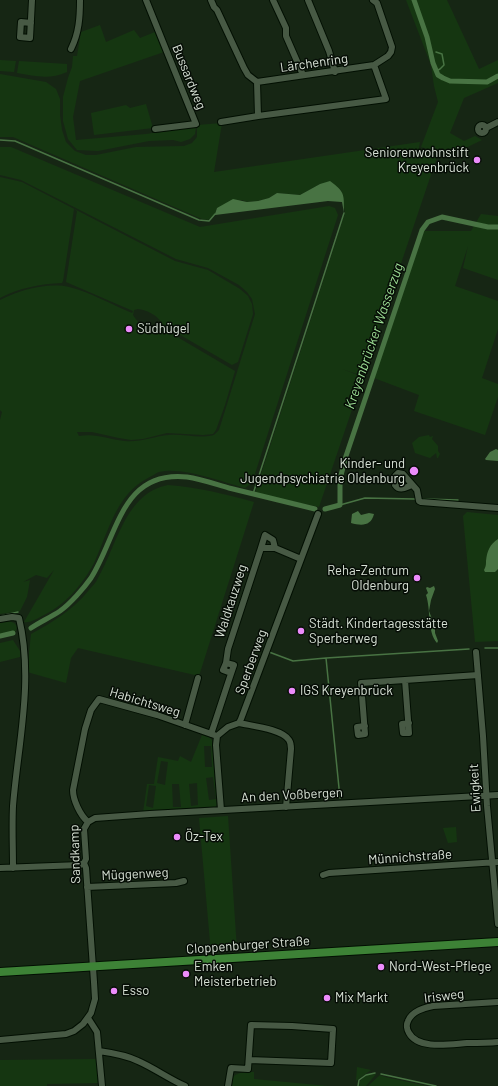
<!DOCTYPE html>
<html>
<head>
<meta charset="utf-8">
<style>
	body { margin:0 }
	canvas { display:block; background:#162614 }
</style>
</head>
<body>
<canvas width="498" height="1086"></canvas>
<script>
const ctx = document.querySelector('canvas').getContext('2d');
ctx.lineJoin = 'round';
function paint(path, color) { ctx.fillStyle = color; ctx.fill(path, 'evenodd'); }
function stroke(path, color, width, dash) { ctx.strokeStyle = color; ctx.lineWidth = width; ctx.lineCap = dash ? 'butt' : 'round'; ctx.setLineDash(dash || []); ctx.stroke(path); }
function label(font, color, halo, rows, align = 'center') {
  ctx.font = font + ' Barlow,sans-serif'; ctx.lineWidth = 3; ctx.setLineDash([]); ctx.textBaseline = 'middle'; ctx.strokeStyle = halo; ctx.fillStyle = color; for (const [text, x, y, turn = 0] of rows) {
    ctx.save(); ctx.translate(x, y); ctx.rotate((+turn || 0) * Math.PI / 180); ctx.textAlign = isNaN(turn) ? turn : align; if (halo) ctx.strokeText(text, 0, 0); ctx.fillText(text, 0, 0); ctx.restore();
  }
}
paint(new Path2D(`
	M406 0H447L479 69 498 60V83L464 98 450 133 464 141 475 136 482 140 449 156 421 147 438 102 434 86 431 65Z
	M100 25 106 42 134 30 140 38 155 32 164 52 80 81 73 117 76 140 146 134 196 127 195 134 190 139 181 142 173 140 149 141 98 151 77 150 68 139 63 121V97L68 78 72 67 73 56H77L81 32Z
	M0 60 16 61 14 72 0 71Z
	M19 61 67 64V72C49 80 35 76 17 73Z
	M0 74 46 82 56 89 60 99V115L62 130 66 142 75 151 86 155H96L136 147 184 146 192 143 197 137V125L222 123 214 172 420 142 419 148 438 154 363 376 342 369 363 377 319 507 255 493 345 213 341 190 320 184 300 195 277 193 269 198 258 201 247 202 242 200 217 208 215 214 208 220 202 219 13 137H0Z
	M146 104 153 128 94 135 91 113 126 105 130 108Z
	M0 147H11L200 227 329 206 335 208 338 215 252 483 245 488C222 482 183 466 159 472 156 473 152 476 148 478 116 494 108 533 94 563 83 584 65 605 44 615 38 618 31 623 24 622L54 570 47 578 36 575 23 582 30 580 27 597 20 611 0 614V420L2 412 0 410V300C19 290 48 282 69 287 90 292 112 305 132 313L133 311 66 282 77 211 74 209 63 281 62 283C40 284 19 288 0 298V177L22 182 175 261 208 270 240 289 248 296 252 304 253 314 238 362 232 365 163 325 162 328 235 371 225 405 216 430 213 434 203 435 167 433 143 439 131 440 119 438 92 432H77L79 436C96 433 107 439 124 441 140 443 154 436 169 435 182 434 196 438 209 436 214 436 216 433 219 430L255 314 252 299 247 292 239 285 208 268 176 259 21 180 0 175ZM138 309C147 310 157 315 162 323V326C152 335 138 324 133 315L134 310Z
	M481 214 498 216V280L463 268 468 246 455 286 498 301V329L482 378 498 384V397L485 435 414 411 419 395 374 378 424 231H471Z
	M429 435 430 437 433 436 432 439 438 446V451L440 454 438 458H437L436 453 430 458 415 453 412 443 419 437Z
	M168 485C197 487 225 494 254 502L199 676 78 648 71 658 66 683 27 672 31 634C53 622 73 610 89 590 92 586 96 583 98 578 117 546 125 493 168 485Z
	M467 512 498 515V539C489 546 486 555 486 567L495 572 498 569V641L475 642 463 516Z
	M9 621 14 623 17 626 16 631 0 635V623Z
	M13 640 20 651V657L0 662V643Z
	M202 735 209 737 212 740 217 805 214 808 143 813 147 784H154L158 757 178 761 180 756 191 762ZM204 746H211L212 767H205ZM161 761 168 762 165 785 157 783ZM213 777 216 799 209 800 206 778ZM197 783 198 805 191 806 189 784ZM172 784H179L181 807H173ZM149 785 156 786 153 808 146 806Z
	M228 816 237 950 211 953 199 818Z
	M456 827 457 842 448 843 443 828Z
	M97 1059 99 1083 47 1084V1086H0V1060Z
	M357 1067 371 1070 356 1081Z
	M244 1072H254V1079L328 1086H230C231 1076 235 1074 244 1072Z
	M376 1074 366 1086H359L360 1081 366 1075Z
	M380 1075 385 1077 427 1086H368Z`), '#153611');
paint(new Path2D(`
	M330 181C345 192 344 194 344 213L342 202 328 201 215 215V214L217 208 233 199 247 202 258 201 269 198 277 193 300 195 320 184Z
	M496 449 498 450V461L486 460 485 459 490 452Z
	M358 511 361 515 369 513 374 514C371 526 362 526 351 523L352 514Z
	M498 539V569L495 572H485L484 570C486 566 486 565 486 561 487 551 490 544 498 539Z
	M434 586 435 589 431 600 429 611 435 627V633L438 641 437 643C427 632 431 609 426 595L428 593 426 588 427 587 430 588Z`), '#487343');
stroke(new Path2D(`
	M436 71 440 69 444 65 442 54 436 52
	M0 140 15 141 199 220 209 221 215 214
	M253 494 344 213
	M423 499 458 500
	M340 505 365 498 415 499
	M0 616 18 612
	M485 648H498
	M269 652 293 661 326 658 340 798
	M326 658 469 649
	M381 1074 436 1086
	M358 1086 359 1080 366 1075 375 1073`), '#487343', 1.5);
stroke(new Path2D(`
	M414 0 427 37 433 63 438 75 443 78 450 81 487 82 498 76
	M325 509 340 505V479L346 456 422 230 428 222 442 217 488 227H498
	M31 628C40 622 51 617 60 611 70 604 84 588 91 578 118 535 121 470 187 477 201 479 215 484 229 488 257 495 286 502 315 509
	M0 636 13 633`), '#487343', 5);
const minor = new Path2D(`
	M146 0 196 124 155 129
	M211 0 214 7 217 10 244 68 248 75 257 82 374 65 388 56 391 52 392 47 377 3 373 0
	M273 0 286 28V36L303 75
	M308 0 329 51 335 72
	M31 23 21 22 20 37 30 38 32 0
	M71 49C79 33 80 17 80 0
	M257 82 258 116
	M221 122 258 116 386 99 374 65
	M478 129a4 4 0 1 1 8 0a4 4 0 1 1-8 0Z
	M486 128 498 122
	M412 485C406 487 400 492 395 485V476L398 473 403 474 417 490 419 501 421 502 498 508
	M275 548 273 540 265 535 261 548H275L301 559
	M0 619 12 617 19 618C34 680 18 744 13 806 12 827 13 847 13 868
	M476 652 483 736 487 806 498 924
	M226 663 228 649 261 548
	M405 680 409 733H403L402 724 409 723
	M239 723C252 726 282 729 289 740 291 743 291 746 291 749L286 807
	M185 725 198 678
	M365 726 357 727 358 735 365 734 361 683 478 675
	M211 734C219 711 226 688 234 665L226 663 223 670 231 673
	M221 810 216 745 217 736 228 727 239 723 241 719 318 514
	M88 822 95 818 150 814 498 795
	M88 822C80 815 73 800 73 790L85 729 91 710 99 699 157 715 217 736
	M0 868 80 865 84 863
	M323 875 329 873 498 862
	M87 887 176 883 184 881
	M498 1002 433 1006C424 1008 412 1011 408 1021 406 1025 407 1030 409 1033 418 1050 451 1044 467 1043 477 1043 488 1043 498 1042
	M88 1018 97 1032 102 1086
	M0 1040 66 1034 74 1031 83 1024 91 1013 95 999 94 982 86 868 84 863 86 859 84 829 88 822
	M99 1051C113 1053 126 1055 138 1061 154 1068 169 1079 185 1086
	M228 1086 231 1068 248 1069 251 1025 292 1026 333 1029 331 1063 249 1060`);
const major = new Path2D(`
	M0 972 498 942`);
stroke(minor, '#020f02', 8);
stroke(major, '#020f02', 10);
stroke(minor, '#475944', 6);
stroke(major, '#3d8236', 8);
for (const [x, y, r, color] of [
	[477,160,4,"#ec8cfb"],
	[129,329,4,"#ec8cfb"],
	[414,471,5,"#ec8cfb"],
	[417,578,4,"#ec8cfb"],
	[301,631,4,"#ec8cfb"],
	[292,691,4,"#ec8cfb"],
	[177,837,4,"#ec8cfb"],
	[381,967,4,"#ec8cfb"],
	[186,974,4,"#ec8cfb"],
	[114,991,4,"#ec8cfb"],
	[327,998,4,"#ec8cfb"]
]) { const dot = new Path2D(); dot.arc(x, y, r, 0, 2 * Math.PI); ctx.fillStyle = color; ctx.fill(dot); stroke(dot, '#060d06', 1.5); }
label('13px', '#d8e2d6', '#060d06', [
	["Lärchenring",314,63,-8],
	["Bussardweg",189,77,68],
	["Waldkauzweg",231,601,-72],
	["Sperberweg",251,662,-70],
	["Habichtsweg",145,702,17],
	["Ewigkeit",475,788,-93],
	["An den Voßbergen",292,795,-3],
	["Sandkamp",75,854,-92],
	["Münnichstraße",410,857,-4],
	["Müggenweg",135,874,-3],
	["Cloppenburger Straße",248,945,-4],
	["Irisweg",444,996,-7]
]);
label('13px', '#d8e2d6', '#060d06', [
	["Seniorenwohnstift",469,153,"right"],
	["Kreyenbrück",469,168,"right"],
	["Südhügel",137,329],
	["Kinder- und",405,464,"right"],
	["Jugendpsychiatrie Oldenburg",405,479,"right"],
	["Reha-Zentrum",409,571,"right"],
	["Oldenburg",409,586,"right"],
	["Städt. Kindertagesstätte",309,624],
	["Sperberweg",309,639],
	["IGS Kreyenbrück",300,691],
	["Öz-Tex",185,837],
	["Emken",194,967],
	["Meisterbetrieb",194,982],
	["Nord-West-Pflege",389,967],
	["Esso",122,991],
	["Mix Markt",335,998]
], 'left');
label('italic 14px', '#9bdb93', '#060d06', [
	["Kreyenbrücker Wasserzug",374,336,-71]
]);
</script>
</body>
</html>
